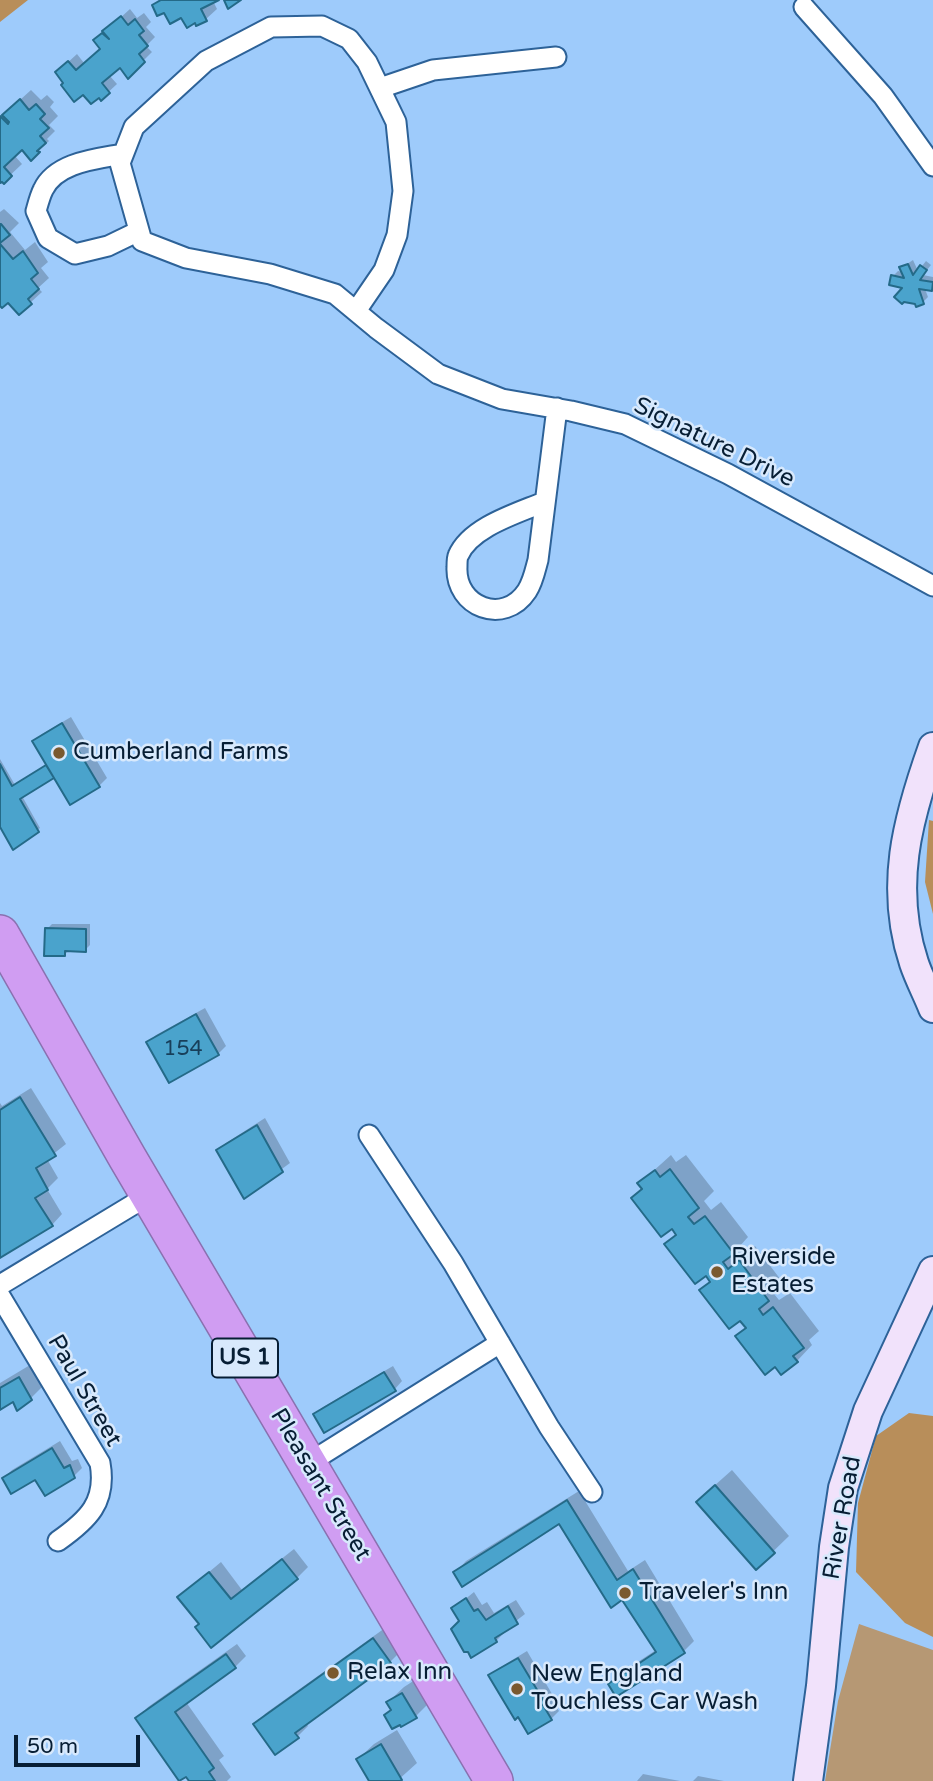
<!DOCTYPE html>
<html>
<head>
<meta charset="utf-8">
<style>
	body { margin:0 }
	#map { position:relative; width:933px; height:1781px; overflow:hidden; background:#9ecbfb; font-family:"Varela Round",sans-serif }
	canvas { display:block }
	.scale { position:absolute; left:14px; top:1735px; width:126px; height:32px; box-sizing:border-box; border:4px solid #071e34; border-top:0; padding-left:9px; font-size:21px; line-height:24px; white-space:nowrap; color:#071e34; -webkit-text-stroke:5px #d8e9fc; paint-order:stroke }
</style>
</head>
<body>
<div id="map">
<canvas width="933" height="1781"></canvas>
<div class="scale">50 m</div>
</div>
<script>
const ctx = document.querySelector('canvas').getContext('2d');
ctx.lineJoin = 'round';
function paint(path, color) { ctx.fillStyle = color; ctx.fill(path, 'evenodd'); }
function stroke(path, color, width, dash) { ctx.strokeStyle = color; ctx.lineWidth = width; ctx.lineCap = dash ? 'butt' : 'round'; ctx.setLineDash(dash || []); ctx.stroke(path); }
function label(font, color, halo, rows, align = 'center') {
  ctx.font = font + ' "Varela Round",sans-serif'; ctx.lineWidth = 5; ctx.setLineDash([]); ctx.textBaseline = 'middle'; ctx.strokeStyle = halo; ctx.fillStyle = color; for (const [text, x, y, turn = 0] of rows) {
    ctx.save(); ctx.translate(x, y); ctx.rotate((+turn || 0) * Math.PI / 180); ctx.textAlign = isNaN(turn) ? turn : align; if (halo) ctx.strokeText(text, 0, 0); ctx.fillText(text, 0, 0); ctx.restore();
  }
}
paint(new Path2D(`
	M859 1624 933 1650V1781H825L838 1701Z`), '#b69874');
paint(new Path2D(`
	M0 0H28L0 22Z
	M929 820 933 821V914L925 882Z
	M909 1413 933 1416V1637L905 1623 856 1572 858 1503 876 1436Z`), '#b88e5a');
paint(new Path2D(`
	M159 0H215L213 1 217 9 206 19 182 16 154 6Z
	M130 9 137 18 144 13 151 22 146 27 155 37 146 46 152 52 128 76 120 66 109 75 117 84 102 98 65 65 77 54 84 63 102 48 96 40Z
	M31 90 41 100 47 95 54 102 50 107 58 116 49 125 55 131 47 139 49 141 31 158 22 148 14 155 22 164 4 181H0V118Z
	M4 209 19 223 10 232 25 250 35 242 48 262 41 268 49 278 38 288 42 292 19 313 8 301 0 304V212Z
	M913 260 918 271 926 261 931 265 923 275 933 277V288L925 289 928 297 923 302H916L905 287 893 276 898 271 903 272 901 268Z
	M71 717 107 778 99 786 54 776 22 796 40 828 13 847 0 824V759L15 785 48 765 34 741 42 734Z
	M52 924H90V945L85 950H69L64 955 47 929Z
	M205 1008 226 1046 218 1054 148 1043 156 1035Z
	M31 1088 66 1144 47 1159 58 1178 47 1189 62 1214 52 1225 0 1256V1103L2 1106Z
	M265 1118 290 1163 245 1196 218 1150 226 1143Z
	M671 1155 676 1162 686 1155 714 1191 704 1201 711 1210 721 1202 748 1237 739 1247 744 1254 755 1246 784 1284 774 1294 779 1300 790 1293 819 1331 809 1340 812 1345 797 1361 776 1365 737 1337 747 1327 702 1290 711 1281 706 1274 666 1244 677 1233 640 1183Z
	M35 1362 47 1382 31 1398 14 1400 0 1409V1383Z
	M393 1366 402 1381 395 1389 315 1414 323 1407Z
	M60 1441 72 1461 78 1459 82 1468 74 1476 4 1478 12 1470Z
	M732 1470 789 1536 756 1568 714 1486Z
	M579 1491 628 1571 645 1560 694 1641 683 1652 610 1684 621 1673 656 1650 623 1597 560 1522 456 1572 466 1561Z
	M294 1549 308 1567 297 1578 201 1624 179 1597 221 1562 242 1590Z
	M474 1592 482 1605 487 1602 494 1613 516 1600 525 1614 503 1631 504 1633 496 1641 461 1622 453 1609Z
	M385 1628 401 1651 390 1662 306 1723 308 1726 297 1737 255 1724 266 1713Z
	M237 1644 246 1656 235 1667 186 1702 224 1756 219 1760 231 1777 227 1781H191L137 1718 148 1707Z
	M527 1651 552 1694 550 1696 559 1711 551 1719 491 1676 499 1668Z
	M418 1678 432 1700 416 1716 388 1702 404 1687Z
	M397 1730 417 1763 397 1781H371L358 1759 374 1744Z
	M643 1774 680 1781H637Z
	M698 1776 724 1781H693Z`), '#0003');
const building = new Path2D(`
	M161 0H219L201 9 207 21 196 26 195 23 187 28 181 18 170 24 164 13 157 16 152 5Z
	M224 0H241L228 9Z
	M121 16 128 25 135 19 144 31 139 35 148 46 139 54 145 62 128 79 120 68 102 83 110 93 101 101 99 98 91 104 83 95 74 102 61 85 63 83 55 72 68 61 76 70 100 49 93 40 102 33 109 39 102 31Z
	M20 99 29 110 36 104 45 114 40 119 49 128 40 136 46 143 37 151 40 152 31 161 22 150 4 167 12 176 4 184 2 182 0 183V116L8 124 9 122 2 115Z
	M1 224 10 235 0 243V224Z
	M0 244 13 259 23 251 38 273 31 279 39 289 28 299 32 304 19 315 8 303 2 308 0 306Z
	M908 264 913 275 920 265 927 270 920 280 933 282 932 291 919 289 924 304 916 307 915 304 904 302 902 304 894 297 902 288 889 285 891 275 904 278 899 267Z
	M62 723 100 787 70 805 32 741Z
	M0 764 12 786 46 765 54 778 20 799 39 832 13 850 0 827Z
	M45 928 86 929V952L65 951V956H44Z
	M196 1014 219 1055 169 1083 146 1042Z
	M20 1097 56 1156 36 1168 48 1190 35 1198 53 1226 0 1258V1110Z
	M257 1125 283 1172 244 1199 216 1150Z
	M670 1169 699 1208 688 1217 694 1224 705 1216 734 1254 723 1262 728 1269 739 1260 769 1301 759 1309 763 1315 773 1307 804 1348 793 1356 798 1362 781 1375 775 1367 765 1375 735 1336 746 1328 740 1321 729 1329 699 1290 710 1282 706 1276 695 1284 664 1244 676 1235 672 1229 661 1237 631 1198 642 1189 637 1183 655 1170 660 1177Z
	M384 1372 396 1391 324 1433 313 1414Z
	M19 1377 32 1400 17 1411 13 1402 0 1410V1388Z
	M52 1448 64 1468 70 1465 75 1478 45 1496 35 1480 11 1494 2 1478Z
	M715 1485 775 1553 756 1570 696 1502Z
	M567 1500 617 1580 633 1569 685 1653 616 1697 608 1684 656 1652 622 1600 611 1608 559 1524 462 1587 453 1572Z
	M282 1559 298 1579 211 1648 195 1627 199 1624 177 1597 209 1572 231 1599Z
	M466 1598 474 1611 478 1609 486 1620 508 1606 518 1624 495 1638 497 1642 471 1658 468 1652H464L451 1629 459 1621 451 1608Z
	M373 1638 391 1663 295 1733 299 1738 275 1755 253 1724Z
	M226 1654 236 1668 175 1712 214 1768 209 1772 215 1781H189L186 1777 179 1781 135 1718Z
	M518 1658 545 1703 543 1705 552 1720 528 1734 518 1717 515 1720 488 1675Z
	M402 1693 417 1718 401 1727 400 1725 392 1729 384 1715 391 1710 386 1702Z
	M381 1744 402 1780 400 1781H369L356 1759Z`);
paint(building, '#4aa3cc');
stroke(building, '#246a88', 2);
const street = new Path2D(`
	M804 7 883 96 933 166
	M380 88 433 70 556 57
	M123 154C97 159 56 162 43 190 40 196 38 204 36 211L48 238 75 254 108 246 139 231
	M356 311 384 270 397 235 403 191 396 122 367 62 349 39 322 26 271 27 206 61 134 127 120 163 142 241 186 258 270 274 335 294 376 328 438 374 502 399 571 411 625 424 728 474 933 586
	M544 502C518 513 470 527 458 556 457 558 457 565 457 567 455 607 504 626 527 591 533 582 535 571 538 560L557 408
	M369 1135 453 1263 549 1427 592 1492
	M0 1285 149 1195
	M0 1296 100 1463C107 1502 88 1520 58 1541
	M307 1464 500 1343`);
const secondary = new Path2D(`
	M933 747C907 820 889 887 914 963 919 978 927 993 933 1008
	M808 1781 821 1686 834 1547 843 1488 868 1411 933 1271`);
const highway = new Path2D(`
	M0 934 127 1157 494 1781`);
stroke(street, '#2d6298', 23);
stroke(secondary, '#2d6298', 32);
stroke(highway, '#8a71b0', 40);
stroke(street, '#fff', 19);
stroke(secondary, '#f1e2fb', 28);
stroke(highway, '#d09df2', 37);
for (const [x, y, r, color] of [
	[59,753,7,"#7a592f"],
	[717,1272,7,"#7a592f"],
	[625,1593,7,"#7a592f"],
	[333,1673,7,"#7a592f"],
	[517,1689,7,"#7a592f"]
]) { const dot = new Path2D(); dot.arc(x, y, r, 0, 2 * Math.PI); ctx.fillStyle = color; ctx.fill(dot); stroke(dot, '#d8e9fc', 2.5); }
label('21px', '#183f5a', null, [
	["154",183,1049]
]);
for (const [x, y, w] of [
	[245,1358,66]
]) { const box = new Path2D(); box.roundRect(x - w / 2, y - 19.5, w, 39, 5); ctx.fillStyle = '#d8e9fc'; ctx.fill(box); stroke(box, '#071e34', 2); }
label('bold 23px', '#071e34', null, [
	["US 1",245,1358]
]);
label('24px', '#071e34', '#d8e9fc', [
	["Signature Drive",714,443,26],
	["Paul Street",84,1391,60],
	["Pleasant Street",320,1485,59],
	["River Road",843,1518,-80]
]);
label('24px', '#071e34', '#d8e9fc', [
	["Cumberland Farms",73,753],
	["Riverside",731,1258],
	["Estates",731,1286],
	["Traveler's Inn",639,1593],
	["Relax Inn",347,1673],
	["New England",531,1675],
	["Touchless Car Wash",531,1703]
], 'left');
</script>
</body>
</html>
